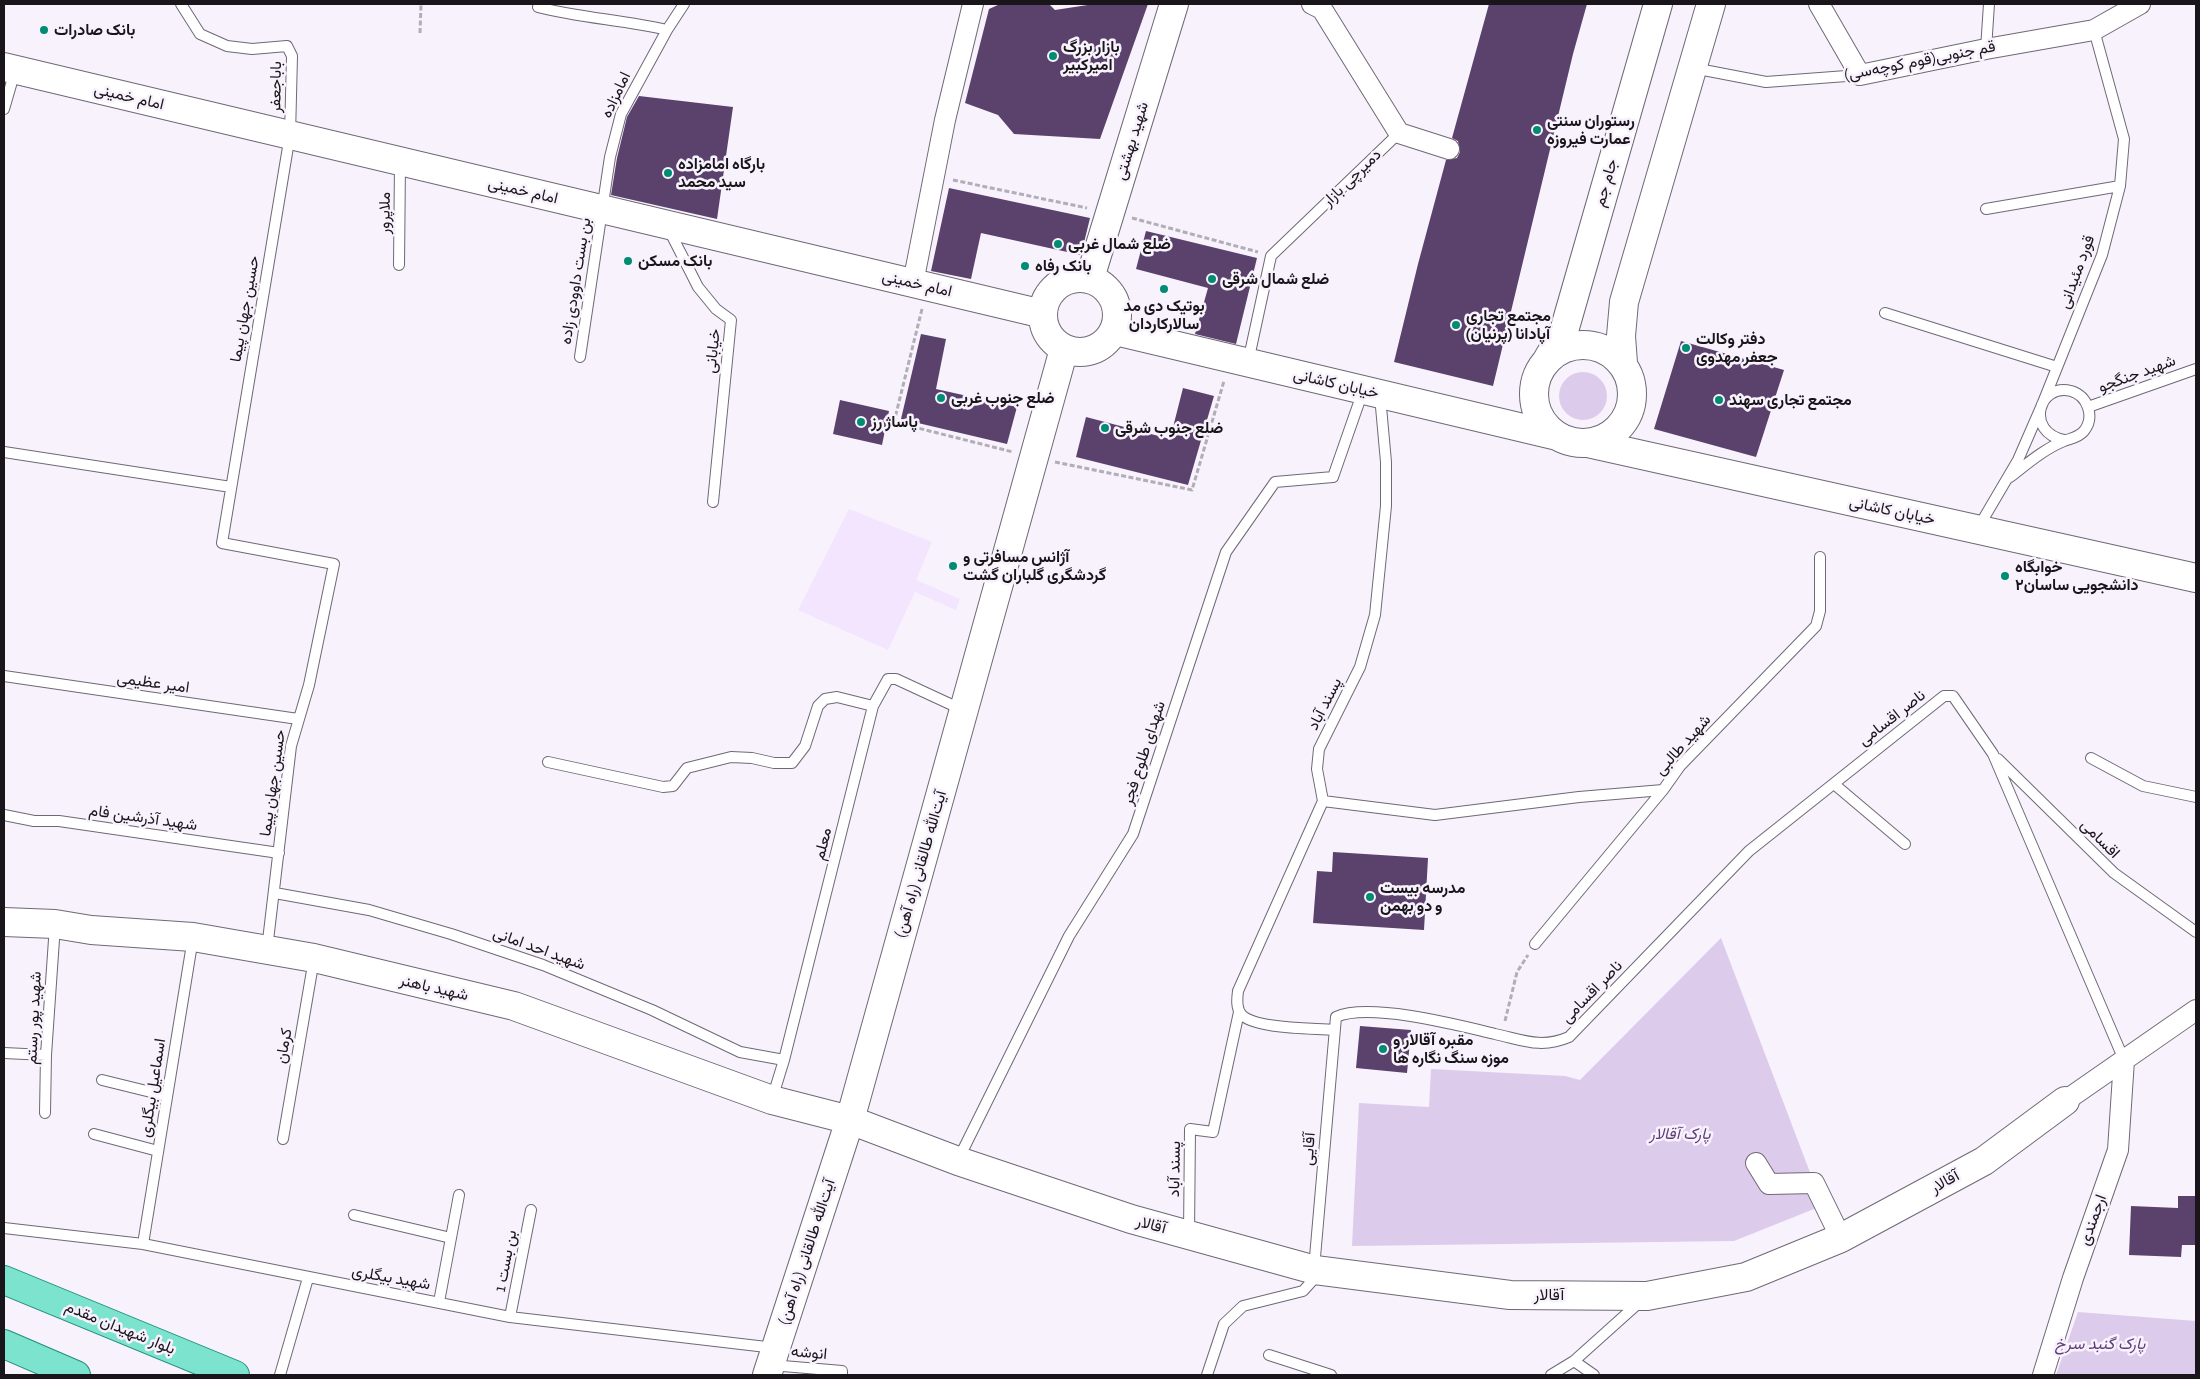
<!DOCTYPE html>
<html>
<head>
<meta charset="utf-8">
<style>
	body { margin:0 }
	#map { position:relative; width:2200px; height:1379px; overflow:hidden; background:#f8f2fd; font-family:"Zilla Slab",serif }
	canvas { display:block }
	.frame { position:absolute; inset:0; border:5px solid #19151b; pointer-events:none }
</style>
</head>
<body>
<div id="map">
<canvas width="2200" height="1379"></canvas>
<div class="frame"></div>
</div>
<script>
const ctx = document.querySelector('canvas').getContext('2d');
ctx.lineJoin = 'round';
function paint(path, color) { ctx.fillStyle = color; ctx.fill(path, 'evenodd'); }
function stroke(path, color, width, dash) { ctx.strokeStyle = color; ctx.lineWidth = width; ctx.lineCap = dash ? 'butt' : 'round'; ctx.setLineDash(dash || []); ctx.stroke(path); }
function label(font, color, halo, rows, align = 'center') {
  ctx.font = font + ' "Zilla Slab",Vazirmatn,serif'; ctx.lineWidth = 5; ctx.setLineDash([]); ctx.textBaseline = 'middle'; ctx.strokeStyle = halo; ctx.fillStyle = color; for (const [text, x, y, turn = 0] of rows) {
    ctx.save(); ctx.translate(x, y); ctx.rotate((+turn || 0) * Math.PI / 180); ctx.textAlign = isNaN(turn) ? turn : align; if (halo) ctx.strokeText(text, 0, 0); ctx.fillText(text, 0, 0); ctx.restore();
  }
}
paint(new Path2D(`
	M849 509 932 542 916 580 960 599 956 610 915 592 888 650 798 610Z`), '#f2e5fd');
paint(new Path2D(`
	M1559 396a24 24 0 1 1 48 0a24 24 0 1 1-48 0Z
	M1721 938 1814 1183 1834 1201 1734 1241 1352 1246 1359 1103 1429 1107 1431 1069 1565 1076 1580 1080Z
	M2078 1312 2196 1321V1375H2056Z`), '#ddcbeb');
paint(new Path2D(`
	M1000 4H1049L1055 10 1094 4H1148L1100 139 1014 134 998 115 965 103 989 9Z
	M1489 4H1587L1573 54 1493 386 1394 362 1418 264 1446 160 1457 158 1460 152 1458 141 1452 138Z
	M639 96 733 107 717 219 611 195 617 158 627 117Z
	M949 188 1090 218 1081 255 981 233 971 279 931 271Z
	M1146 231 1257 258 1236 344 1195 334 1208 288 1136 269Z
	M921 334 946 339 936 389 1017 407 1007 444 901 419Z
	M1681 341 1784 370 1756 457 1654 429Z
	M1183 388 1214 396 1188 485 1076 457 1086 417 1170 439Z
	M840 400 889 411 882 445 833 434Z
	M1333 852 1428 858 1424 930 1313 923 1317 871 1332 872Z
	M1360 1026 1411 1030 1407 1073 1356 1068Z
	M2178 1196H2196V1245H2182L2181 1257 2129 1255 2131 1206 2178 1208Z`), '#5b426c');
const lane = new Path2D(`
	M181 4 200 34 227 46 252 49 287 46 292 56 290 135 222 543 334 564 309 685 291 746 267 949
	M538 7C580 18 625 20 667 30
	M1986 49 1989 4
	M1693 68 1766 82 1860 75
	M4 109 15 71
	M1986 209 2120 186
	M668 228 698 287 716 309 731 320 713 502
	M399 265 400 163
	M1885 313 2057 367
	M580 357 610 157 621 114 667 30 684 4
	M1248 362 1271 256 1399 133
	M2088 407 2196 369
	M4 452 231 487
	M2010 477C2027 464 2044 449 2064 441 2071 438 2078 438 2084 431 2095 417 2088 396 2071 391 2038 383 2025 432 2064 440
	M1978 528 2018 460 2042 405 2102 255 2120 186 2124 139 2094 30
	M4 676 298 719
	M2091 758 2143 786 2196 797
	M1998 759 2114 873 2196 932
	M548 762 663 787 673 786 687 768 731 757 752 758 774 763H792L805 746 818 706 825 699 837 697 873 706
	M1834 784 1905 844
	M1323 801 1435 815 1579 797 1663 790
	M4 815 34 821H59L279 853
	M275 893 369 910 451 934 543 965 652 1010 740 1052 784 1060
	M1535 944 1663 790 1680 766 1816 626 1820 611V557
	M1334 1030C1313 1028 1253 1029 1241 1014 1236 1008 1237 999 1238 991L1323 801 1317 769 1319 749 1360 667 1375 615 1386 506V462L1380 396
	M4 1053 46 1055
	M102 1080 167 1096
	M772 1099 784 1060 873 706 888 679H896L963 710
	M45 1113 46 1055 55 925
	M94 1134 158 1151
	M283 1139 314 959
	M958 1160 1069 936 1133 834 1226 552 1275 482 1333 477 1363 391
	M354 1215 451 1238
	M4 1228 143 1244 510 1317 775 1348
	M1189 1234 1190 1129 1213 1132 1239 1012
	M143 1244 193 938
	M439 1302 459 1195
	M510 1317 531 1210
	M1269 1355 1331 1375
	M771 1365 842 1371V1375
	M280 1375 308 1278
	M1207 1375 1224 1324 1243 1306 1303 1291 1313 1280 1336 1017C1369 1002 1458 1025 1495 1034 1523 1040 1541 1049 1569 1037L1749 851 1944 696H1953L1993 754 2124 1060
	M1551 1375 1574 1361
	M1594 1375 1574 1361 1642 1300`);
const street = new Path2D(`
	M1312 4 1322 9 1399 133 1449 149
	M1819 4 1860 75 1986 49 2094 30 2140 4
	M913 283 945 120 973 4
	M2065 1101 2196 1010
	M1756 1163 1769 1184 1814 1183 1841 1238
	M2043 1375 2073 1278 2118 1150 2124 1060`);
const secondary = new Path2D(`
	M4 67 1043 314
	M1043 315a37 37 0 1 1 74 0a37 37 0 1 1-74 0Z
	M1090 278 1174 4
	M1115 331 1557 436
	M1534 394a49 49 0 1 1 98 0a49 49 0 1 1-98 0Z
	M1547 360 1564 331 1658 4
	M1623 363 1621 336 1624 302 1711 4
	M1588 443 2196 578
	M4 922 55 924 91 930 193 937 314 958 514 1006 772 1100 850 1120 958 1161 1131 1219 1315 1270 1510 1295 1647 1296 1746 1277 1841 1238 1984 1161 2065 1101
	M767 1375 850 1120 1064 349`);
const primary = new Path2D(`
	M4 1280 235 1375
	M4 1344 76 1375`);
stroke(lane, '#706876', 12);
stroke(street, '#706876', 22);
stroke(secondary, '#706876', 30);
stroke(primary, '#208f7b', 30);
stroke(new Path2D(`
	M420 33 421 4
	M953 180 1087 208
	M1132 218 1258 252
	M922 309 894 422 1013 452
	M1055 462 1192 490 1224 381
	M1505 1021 1517 972 1528 955`), '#b2adb6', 3, [5, 2.5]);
stroke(lane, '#fff', 10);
stroke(street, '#fff', 20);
stroke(secondary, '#fff', 28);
stroke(primary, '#7be3ce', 28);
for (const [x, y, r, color] of [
	[44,30,5,"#008b73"],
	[1053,56,5,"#008b73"],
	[1537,130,5,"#008b73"],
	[668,173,5,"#008b73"],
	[1058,244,5,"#008b73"],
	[628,261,5,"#008b73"],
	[1025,266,5,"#008b73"],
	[1212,279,5,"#008b73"],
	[1164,289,5,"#008b73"],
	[1456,325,5,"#008b73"],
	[1686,348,5,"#008b73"],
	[941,398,5,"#008b73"],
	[1719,400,5,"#008b73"],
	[861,422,5,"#008b73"],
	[1105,428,5,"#008b73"],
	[953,566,5,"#008b73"],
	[2005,576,5,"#008b73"],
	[1370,897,5,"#008b73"],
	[1383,1049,5,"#008b73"]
]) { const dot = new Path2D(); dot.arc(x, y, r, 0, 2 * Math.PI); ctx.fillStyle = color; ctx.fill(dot); stroke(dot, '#f8f2fd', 2); }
label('bold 16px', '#19151b', '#f8f2fd', [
	["بانک صادرات",54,30],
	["بازار بزرگ",1063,47],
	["امیرکبیر",1063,65],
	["رستوران سنتی",1547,121],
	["عمارت فیروزه",1547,139],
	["بارگاه امامزاده",678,164],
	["سید محمد",678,182],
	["ضلع شمال غربی",1068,244],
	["بانک مسکن",638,261],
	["بانک رفاه",1035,266],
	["ضلع شمال شرقی",1222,279],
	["بوتیک دی مد",1164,306,"center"],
	["سالارکاردان",1164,324,"center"],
	["مجتمع تجاری",1466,316],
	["آپادانا (پرنیان)",1466,334],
	["دفتر وکالت",1696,339],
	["جعفر مهدوی",1696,357],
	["ضلع جنوب غربی",951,398],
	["مجتمع تجاری سهند",1729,400],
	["پاساژ رز",871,422],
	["ضلع جنوب شرقی",1115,428],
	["آژانس مسافرتی و",963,557],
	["گردشگری گلباران گشت",963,575],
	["خوابگاه",2015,567],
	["دانشجویی ساسان۲",2015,585],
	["مدرسه بیست",1380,888],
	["و دو بهمن",1380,906],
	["مقبره آقالار و",1393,1040],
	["موزه سنگ نگاره ها",1393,1058]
], 'left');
label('16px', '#19151b', '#f8f2fd', [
	["قم جنوبی(قوم کوچه‌سی)",1920,61,-11],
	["باباجعفر",276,87,-89],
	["امامزاده",616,95,-65],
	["امام خمینی",129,97,13],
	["شهید بهشتی",1132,141,-73],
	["دمیرچی بازار",1352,178,-44],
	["جام جم",1606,183,-74],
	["امام خمینی",523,191,13],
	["ملاپرور",385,213,-89],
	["قورد مئیدانی",2077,272,-70],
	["بن بست داوودی زاده",576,281,-81],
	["امام خمینی",917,284,13],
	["حسین جهان پیما",245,309,-80],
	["خیابانی",713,351,-84],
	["شهید جنگجو",2137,374,-20],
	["خیابان کاشانی",1336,384,13],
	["خیابان کاشانی",1892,511,12],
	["امیر عظیمی",153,683,8],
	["پسند آباد",1325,704,-63],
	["ناصر اقسامی",1892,718,-38],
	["شهید طالبی",1683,745,-48],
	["شهدای طلوع فجر",1144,753,-72],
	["حسین جهان پیما",273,783,-82],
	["شهید آذرشین فام",143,818,8],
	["اقسامی",2100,839,45],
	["معلم",823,844,-76],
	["(راه آهن) آیت‌الله طالقانی",921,864,-74],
	["شهید احد امانی",539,949,20],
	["شهید باهنر",434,988,13],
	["ناصر اقسامی",1592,992,-46],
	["شهید پور رستم",34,1018,-87],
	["کرمان",284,1046,-80],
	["اسماعیل بیگلری",153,1088,-81],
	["آقایی",1309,1149,-86],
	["پسند آباد",1175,1169,-89],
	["آقالار",1945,1182,-29],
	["ارجمندی",2093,1220,-70],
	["آقالار",1151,1225,15],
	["(راه آهن) آیت‌الله طالقانی",807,1252,-72],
	["بن بست 1",506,1261,-79],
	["شهید بیگلری",391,1278,10],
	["آقالار",1549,1295],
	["بلوار شهیدان مقدم",120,1328,22],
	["انوشه",809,1353,5]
]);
label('italic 16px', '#603d79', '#f8f2fd', [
	["پارک آقالار",1680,1134],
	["پارک گنبد سرخ",2100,1344]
]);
</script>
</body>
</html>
